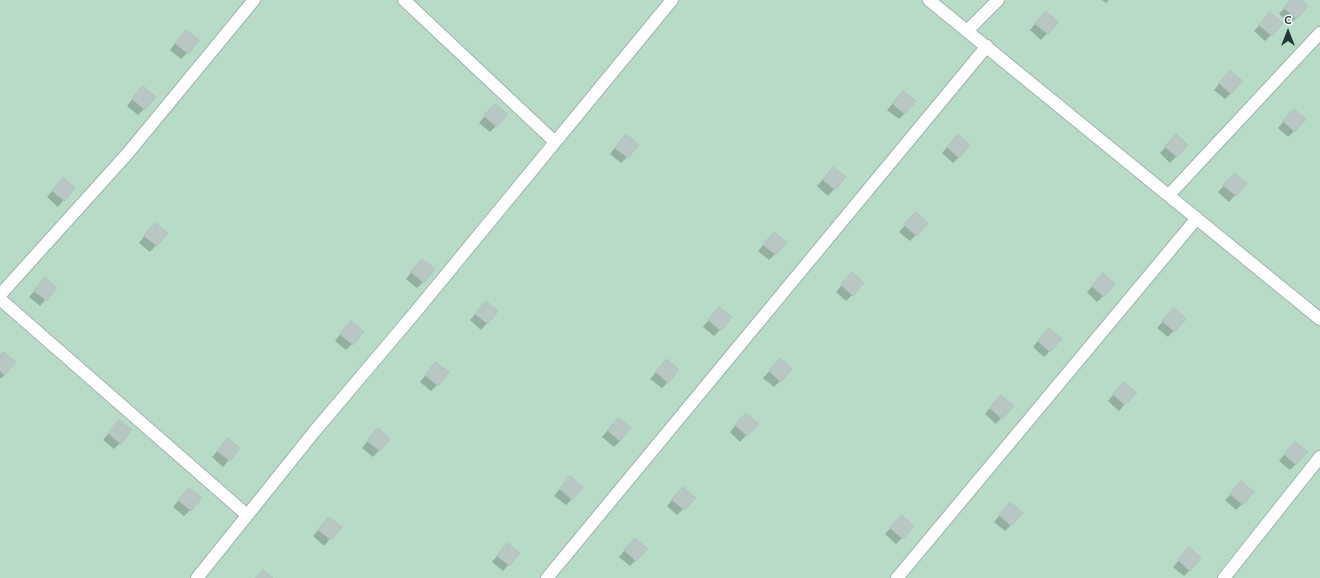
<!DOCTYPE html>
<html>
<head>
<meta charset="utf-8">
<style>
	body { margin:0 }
	#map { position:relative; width:1320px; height:578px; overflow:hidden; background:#dfeae7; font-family:Mulish,sans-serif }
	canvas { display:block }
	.north { position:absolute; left:1268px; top:12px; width:40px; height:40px; -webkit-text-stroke:3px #eff7f4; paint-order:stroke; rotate:0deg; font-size:11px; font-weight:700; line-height:16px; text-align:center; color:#213936 }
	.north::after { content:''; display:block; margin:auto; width:14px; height:18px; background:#213936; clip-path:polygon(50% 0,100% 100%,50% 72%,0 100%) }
</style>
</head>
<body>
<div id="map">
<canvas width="1320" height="578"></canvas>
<div class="north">С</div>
</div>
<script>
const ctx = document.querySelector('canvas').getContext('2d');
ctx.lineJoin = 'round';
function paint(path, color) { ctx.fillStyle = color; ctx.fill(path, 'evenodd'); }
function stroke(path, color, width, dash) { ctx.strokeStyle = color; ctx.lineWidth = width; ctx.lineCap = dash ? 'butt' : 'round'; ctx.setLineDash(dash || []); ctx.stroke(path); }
paint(new Path2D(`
	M0 0H1320V578H0Z`), '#b8dbc7');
paint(new Path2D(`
	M1102 0H1109L1106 3Z
	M1291 0H1300L1296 18 1290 24 1279 14Z
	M1040 18 1057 22 1041 40 1030 30Z
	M1265 19 1271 35 1265 41 1254 31Z
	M180 37 187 53 181 59 170 50Z
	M1224 78 1231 93 1225 99 1214 90Z
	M903 92 905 113 899 119 887 110Z
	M137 93 144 109 138 115 127 106Z
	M489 111 496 126 490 132 479 123Z
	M1288 116 1294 131 1288 137 1278 128Z
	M1176 135 1187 145 1170 163 1160 153Z
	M620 142 627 157 621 163 610 154Z
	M952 142 959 157 953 163 942 153Z
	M833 168 845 177 828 196 817 186Z
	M63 179 74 188 58 207 47 197Z
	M1229 180 1246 183 1229 202 1218 192Z
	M910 220 927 223 910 241 899 232Z
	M149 230 166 234 150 252 139 243Z
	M774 233 775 254 769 260 758 251Z
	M416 266 423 282 417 288 406 279Z
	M45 279 56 288 40 306 29 297Z
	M846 280 852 295 846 301 836 292Z
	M1097 281 1103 296 1097 302 1087 292Z
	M486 302 497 311 481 330 470 320Z
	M719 308 720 330 714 336 703 327Z
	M1168 316 1184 319 1168 337 1157 328Z
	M345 328 352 344 346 350 335 341Z
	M1043 335 1050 351 1044 357 1033 347Z
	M0 357 5 375 0 379Z
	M667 360 668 382 662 388 650 379Z
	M774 366 780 381 774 387 763 378Z
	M430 370 437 385 431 391 420 382Z
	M1118 389 1135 393 1119 411 1108 401Z
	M995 402 1001 418 996 424 985 414Z
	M618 419 620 441 614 447 602 437Z
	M740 420 757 424 740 442 730 432Z
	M113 428 120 443 114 449 103 440Z
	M372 435 389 439 373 457 362 448Z
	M228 439 239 448 223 467 212 457Z
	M1289 449 1296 464 1290 470 1279 461Z
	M564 484 572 499 566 505 554 496Z
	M1236 489 1242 504 1236 510 1225 500Z
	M677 494 683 509 677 515 667 506Z
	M183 495 190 510 184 516 173 507Z
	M1004 510 1011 525 1005 531 994 522Z
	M329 518 340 527 324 546 313 536Z
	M896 522 902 538 896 544 885 534Z
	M507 544 519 553 503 571 492 562Z
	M629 545 636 560 630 566 619 557Z
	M1183 555 1190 570 1184 576 1173 567Z`), '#0003');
const building = new Path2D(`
	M1291 0H1301L1308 6 1297 19 1284 8Z
	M1046 11 1059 22 1048 34 1035 24Z
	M1270 12 1283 23 1272 36 1259 25Z
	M186 30 199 40 188 54 175 43Z
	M1230 71 1243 81 1231 94 1219 83Z
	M143 86 156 97 145 110 132 99Z
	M903 91 916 101 905 114 893 104Z
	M495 104 508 114 497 127 484 116Z
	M1294 109 1306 119 1295 132 1283 121Z
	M626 134 639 145 628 158 615 148Z
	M958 134 970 145 959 158 947 147Z
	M1176 134 1188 145 1177 157 1165 147Z
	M833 167 846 177 835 190 823 180Z
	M1235 173 1247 183 1236 196 1223 185Z
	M63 177 75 188 65 201 52 191Z
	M916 212 928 223 917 236 904 225Z
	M155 223 168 233 157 246 144 236Z
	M774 232 787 242 776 255 763 245Z
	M422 259 435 269 424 283 411 272Z
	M852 272 864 283 853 296 841 285Z
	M1103 273 1115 284 1104 297 1092 286Z
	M45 277 57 288 47 301 34 291Z
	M486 301 498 311 488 324 475 314Z
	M719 307 732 317 721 331 708 320Z
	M1174 308 1186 319 1175 332 1162 321Z
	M351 321 364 332 353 345 340 334Z
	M1049 328 1062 339 1050 352 1038 341Z
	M3 352 16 362 5 375 0 371V356Z
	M780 358 792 369 781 382 769 371Z
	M667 359 679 370 668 383 656 372Z
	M436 362 449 372 438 386 425 375Z
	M1124 382 1137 393 1125 405 1113 394Z
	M1001 395 1014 406 1002 419 990 408Z
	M746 413 759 424 747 436 735 425Z
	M618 418 631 428 620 441 608 431Z
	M119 420 132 430 121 444 108 433Z
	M378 428 390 439 380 451 367 441Z
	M228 438 240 448 230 461 217 451Z
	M1295 442 1308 452 1296 465 1284 454Z
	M570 476 583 487 572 500 560 489Z
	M1241 481 1254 492 1243 505 1230 494Z
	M683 487 696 498 684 510 672 500Z
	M189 488 202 498 191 511 178 500Z
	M1010 502 1023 513 1011 526 999 515Z
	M902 515 914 526 903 539 890 528Z
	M329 517 342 527 331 540 318 530Z
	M635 538 648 549 636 561 624 550Z
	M507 543 520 553 510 566 497 556Z
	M1189 547 1201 558 1190 571 1178 560Z
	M263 570 273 578H256Z`);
paint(building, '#b8c7c3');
stroke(building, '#b2c3bf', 1);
const service = new Path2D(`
	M404 0 555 142
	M929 0 1320 319
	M967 31 998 0
	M1169 195 1320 33
	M0 295 128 153 254 0
	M0 299 247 515
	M197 578 314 432 413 315 672 0
	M547 578 987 46
	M897 578 1197 218
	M1224 578 1320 457`);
stroke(service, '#a2b1ae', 14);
stroke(service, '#fff', 12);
</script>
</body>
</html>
